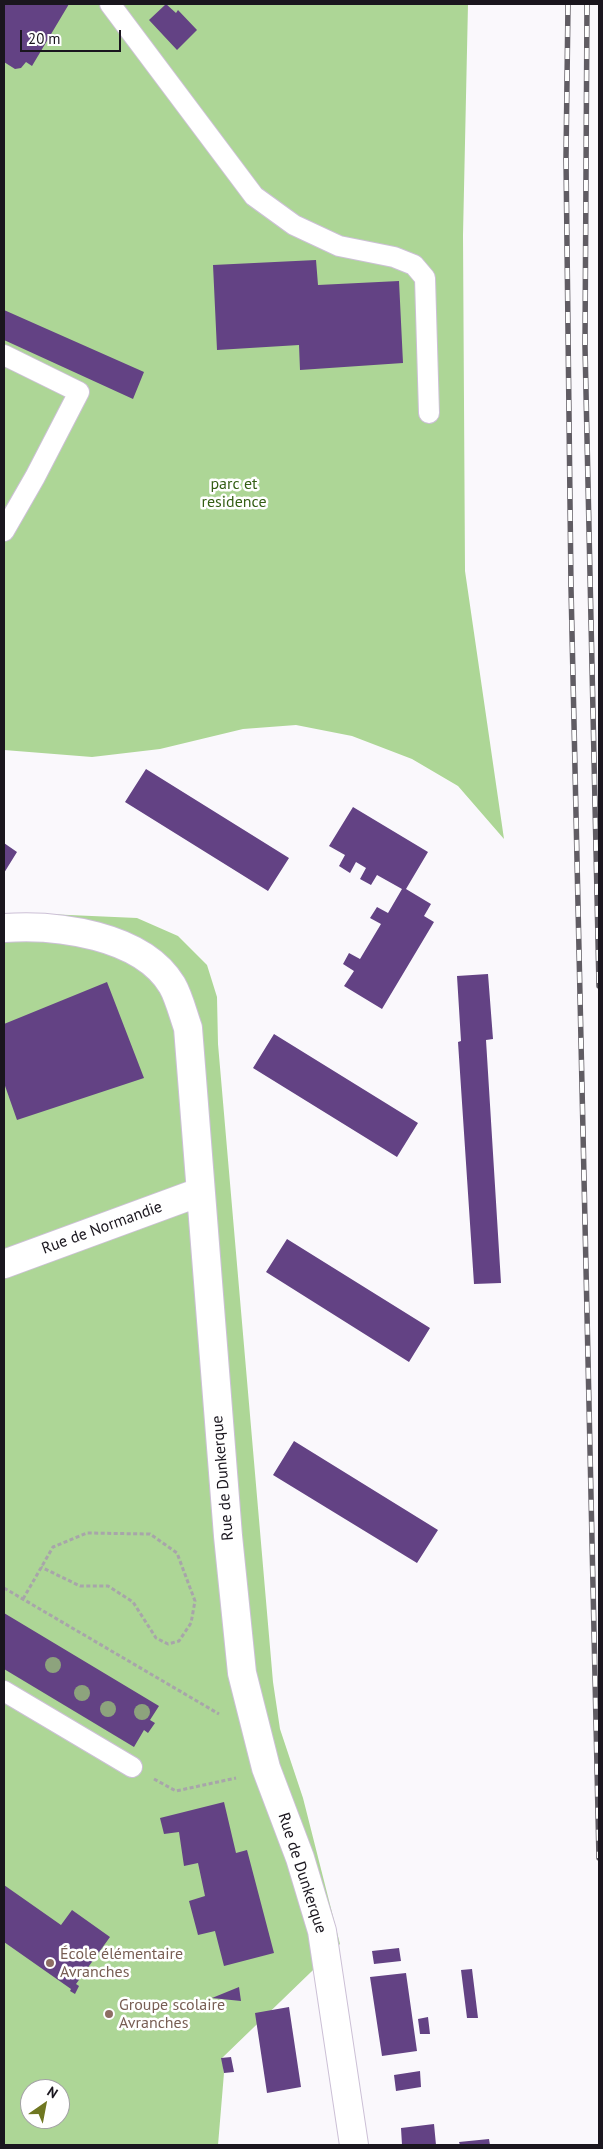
<!DOCTYPE html>
<html>
<head>
<meta charset="utf-8">
<style>
	body { margin:0 }
	#map { position:relative; width:603px; height:2149px; overflow:hidden; background:#faf8fc; font-family:"PT Sans",sans-serif }
	canvas { display:block }
	.frame { position:absolute; inset:0; border:5px solid #1a161e; pointer-events:none }
	.north { position:absolute; left:20px; top:2079px; width:50px; height:50px; box-sizing:border-box; background:#fff; border:1px solid #a3a2a5; border-radius:50%; rotate:33deg; font-size:14px; font-weight:700; line-height:20px; text-align:center; color:#1a161e }
	.north::after { content:''; display:block; margin:auto; width:18px; height:22px; background:#6f7721; clip-path:polygon(50% 0,100% 100%,50% 72%,0 100%) }
	.scale { position:absolute; left:20px; top:30px; width:101px; height:22px; box-sizing:border-box; border:2px solid #1a161e; border-top:0; padding-left:6px; font-size:15px; line-height:18px; white-space:nowrap; color:#1a161e; -webkit-text-stroke:4px #fff; paint-order:stroke }
</style>
</head>
<body>
<div id="map">
<canvas width="603" height="2149"></canvas>
<div class="frame"></div>
<div class="north">N</div>
<div class="scale">20 m</div>
</div>
<script>
const ctx = document.querySelector('canvas').getContext('2d');
ctx.lineJoin = 'round';
function paint(path, color) { ctx.fillStyle = color; ctx.fill(path, 'evenodd'); }
function stroke(path, color, width, dash) { ctx.strokeStyle = color; ctx.lineWidth = width; ctx.lineCap = dash ? 'butt' : 'round'; ctx.setLineDash(dash || []); ctx.stroke(path); }
function label(font, color, halo, rows, align = 'center') {
  ctx.font = font + ' "PT Sans",sans-serif'; ctx.lineWidth = 5; ctx.setLineDash([]); ctx.textBaseline = 'middle'; ctx.strokeStyle = halo; ctx.fillStyle = color; for (const [text, x, y, turn = 0] of rows) {
    ctx.save(); ctx.translate(x, y); ctx.rotate((+turn || 0) * Math.PI / 180); ctx.textAlign = isNaN(turn) ? turn : align; if (halo) ctx.strokeText(text, 0, 0); ctx.fillText(text, 0, 0); ctx.restore();
  }
}
paint(new Path2D(`
	M4 4H468L463 235 465 571 504 839 458 786 412 759 352 736 296 725 243 729 160 749 92 757 4 750Z
	M24 913 137 918 178 936 207 965 217 997 218 1044 273 1682 280 1729 303 1798 340 1944 222 2058 224 2073 218 2145H4V914ZM30 2089H60V2119H30Z`), '#add696');
paint(new Path2D(`
	M4 4H69L32 66 26 62 21 68 15 69 4 62Z
	M166 4 176 13 178 10 197 30 177 50 149 20Z
	M316 260 318 285 399 281 403 363 300 370 299 345 217 350 213 265Z
	M4 310 144 372 133 399 4 340Z
	M146 769 289 858 268 891 125 802Z
	M353 807 428 852 406 889 431 904 424 916 434 922 382 1009 344 986 354 971 343 964 349 953 360 959 381 924 370 918 377 907 388 913 402 889 377 875 371 885 360 879 366 868 356 862 350 873 339 866 345 855 329 846Z
	M4 843 17 852 4 873Z
	M488 974 493 1039 486 1040 501 1283 474 1284 458 1042 461 1041 457 976Z
	M107 982 144 1078 17 1120 4 1083V1024Z
	M274 1034 418 1123 397 1157 253 1068Z
	M287 1239 430 1328 409 1362 266 1272Z
	M294 1441 438 1530 417 1563 273 1475Z
	M4 1613 159 1706 150 1720 155 1723 148 1733 144 1730 134 1747 4 1669Z
	M224 1802 236 1853 247 1850 274 1953 224 1966 215 1931 198 1935 189 1901 205 1896 198 1863 184 1866 179 1832 164 1834 160 1818Z
	M4 1885 61 1925 72 1910 110 1937 76 1984 79 1986 75 1994 70 1991 71 1989 4 1942Z
	M399 1948 401 1961 374 1964 372 1951Z
	M472 1969 478 2018H467L461 1970Z
	M406 1973 417 2051 382 2056 370 1977Z
	M239 1987 241 2001 212 1998Z
	M289 2007 301 2087 267 2093 255 2013Z
	M428 2017 430 2034H420L418 2019Z
	M231 2057 234 2072 224 2073 221 2058Z
	M420 2071 421 2087 396 2091 394 2075Z
	M434 2124 436 2145H402L401 2128Z
	M489 2139 490 2145H460L459 2142Z`), '#634284');
const service = new Path2D(`
	M110 4 254 196 294 225 339 246 394 257 414 265 425 278 429 413
	M4 355 79 392 35 477 4 531
	M4 1691 132 1767`);
const minor = new Path2D(`
	M4 928C56 924 142 935 172 985 179 997 183 1014 188 1028L228 1536 242 1673 266 1768 300 1858 322 1931 354 2145
	M4 1264 200 1192`);
stroke(service, '#ccc0d6', 22);
stroke(minor, '#ccc0d6', 30);
stroke(new Path2D(`
	M4 1588 219 1714
	M23 1599 53 1547 87 1533 150 1534 177 1553 195 1601 191 1623 179 1641 168 1644 156 1638 133 1602 108 1586H80L41 1567
	M154 1779 176 1791 236 1778`), '#a8a5aa', 3, [4, 2.5]);
stroke(service, '#fff', 20);
stroke(minor, '#fff', 28);
const rail = new Path2D(`
	M568 4 566 158 571 587 599 1858
	M587 4 585 346 599 986`);
stroke(rail, '#605c63', 5.5);
stroke(rail, '#fff', 4, [11]);
ctx.fillStyle = '#8da37d';
for (const [x, y] of [
	[53,1665],
	[82,1693],
	[108,1709],
	[142,1712]
]) { ctx.beginPath(); ctx.arc(x, y, 8, 0, 2 * Math.PI); ctx.fill(); }
for (const [x, y, r, color] of [
	[50,1963,5,"#8d6e63"],
	[109,2014,5,"#8d6e63"]
]) { const dot = new Path2D(); dot.arc(x, y, r, 0, 2 * Math.PI); ctx.fillStyle = color; ctx.fill(dot); stroke(dot, '#fff', 2); }
label('16px', '#345e15', '#fff', [
	["parc et",234,484],
	["residence",234,502]
]);
label('16px', '#1a161e', '#fff', [
	["Rue de Normandie",102,1228,-20],
	["Rue de Dunkerque",223,1478,-95],
	["Rue de Dunkerque",302,1873,72]
]);
label('16px', '#785e54', '#fff', [
	["École élémentaire",60,1954],
	["Avranches",60,1972],
	["Groupe scolaire",119,2005],
	["Avranches",119,2023]
], 'left');
</script>
</body>
</html>
